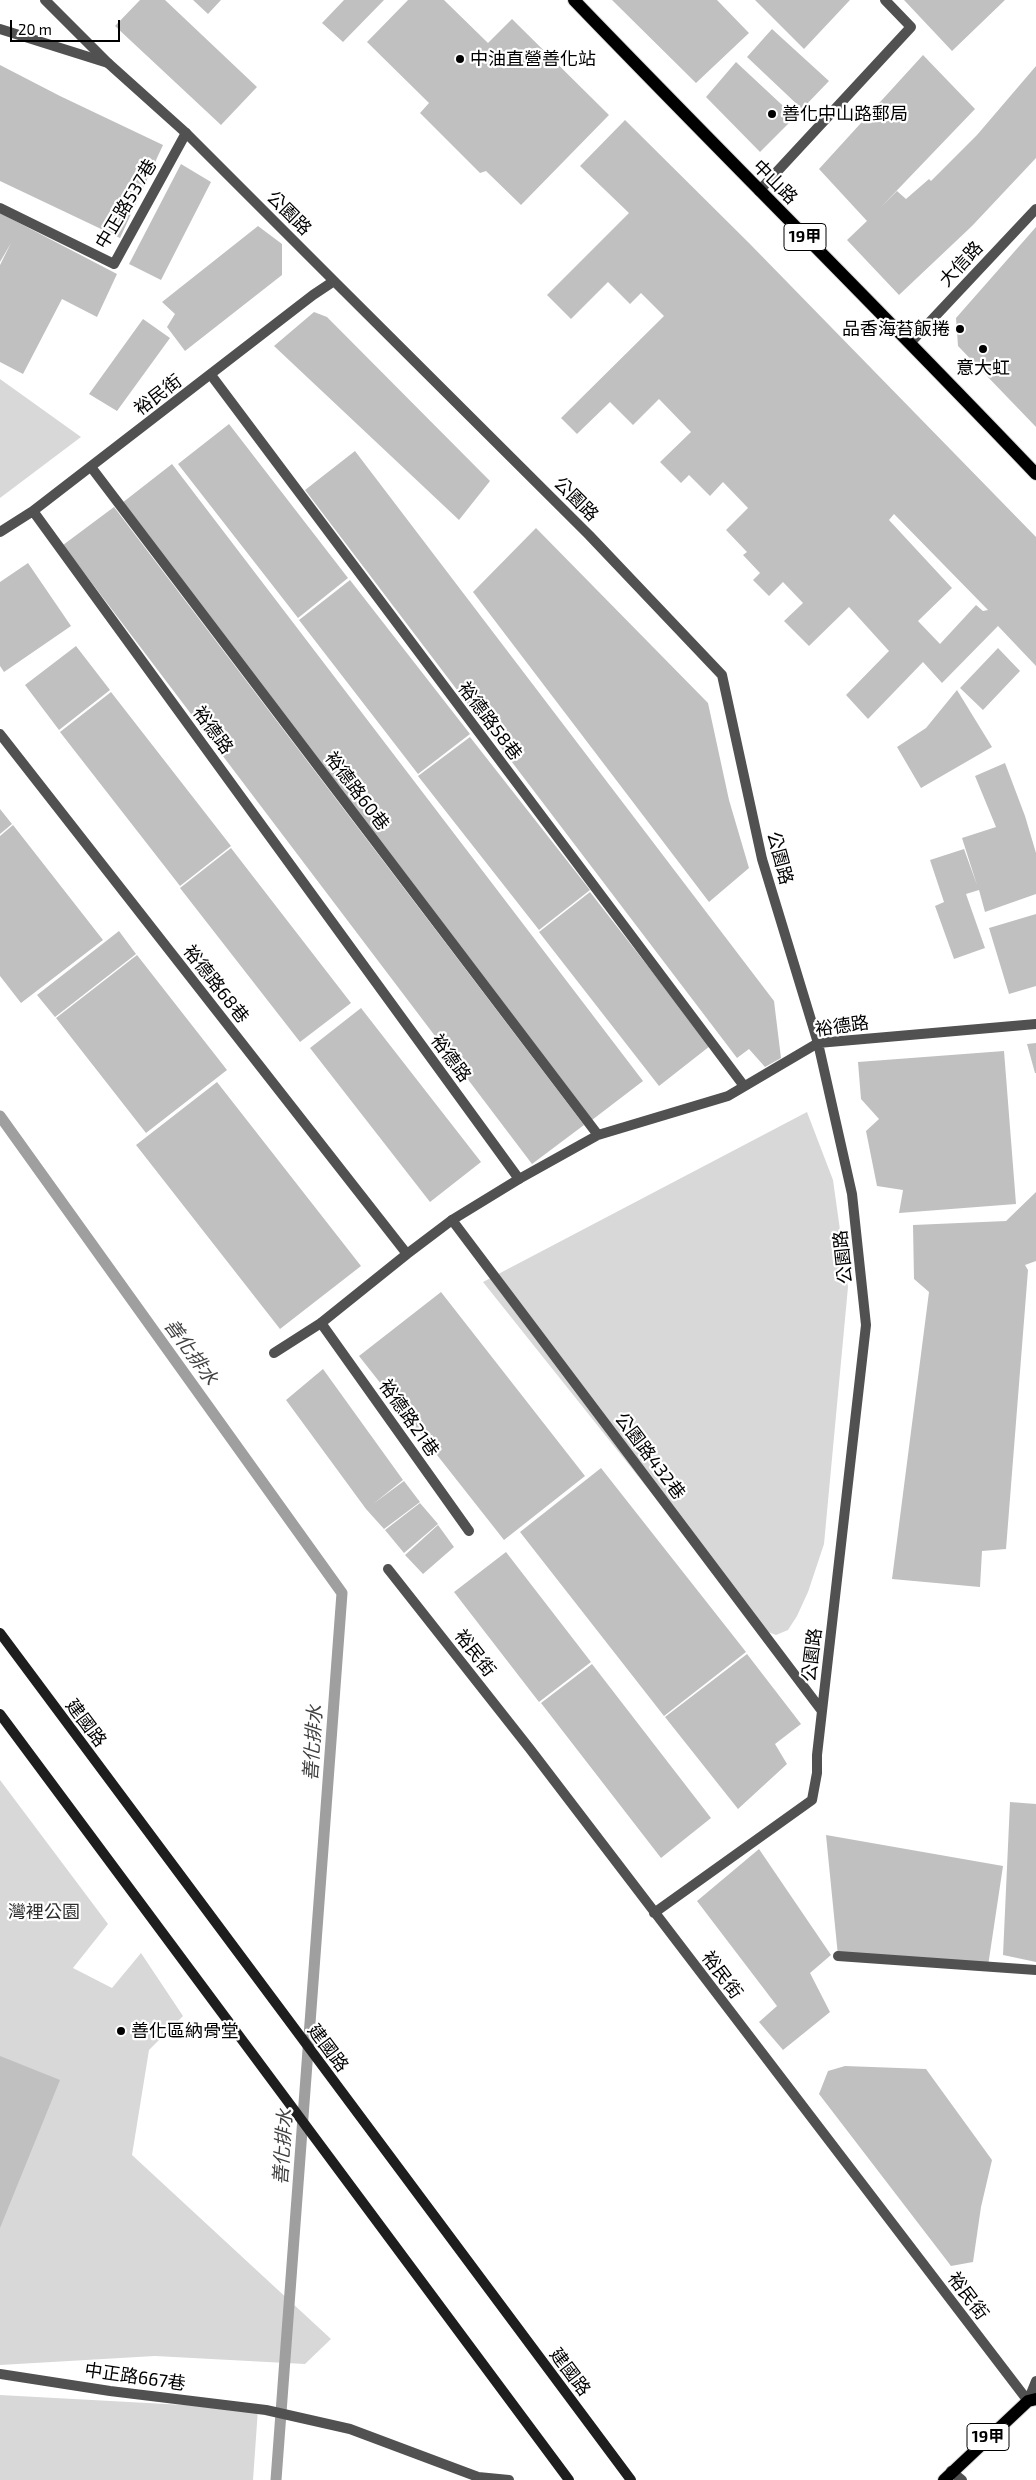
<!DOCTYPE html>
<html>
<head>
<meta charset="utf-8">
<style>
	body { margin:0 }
	#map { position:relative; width:1036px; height:2480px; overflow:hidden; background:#fff; font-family:"Exo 2",sans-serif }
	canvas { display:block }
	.scale { position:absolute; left:10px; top:20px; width:110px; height:22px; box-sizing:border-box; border:2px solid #000; border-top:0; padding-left:6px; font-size:15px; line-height:18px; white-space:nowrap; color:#000; -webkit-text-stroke:4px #fff; paint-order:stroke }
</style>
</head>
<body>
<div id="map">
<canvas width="1036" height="2480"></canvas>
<div class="scale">20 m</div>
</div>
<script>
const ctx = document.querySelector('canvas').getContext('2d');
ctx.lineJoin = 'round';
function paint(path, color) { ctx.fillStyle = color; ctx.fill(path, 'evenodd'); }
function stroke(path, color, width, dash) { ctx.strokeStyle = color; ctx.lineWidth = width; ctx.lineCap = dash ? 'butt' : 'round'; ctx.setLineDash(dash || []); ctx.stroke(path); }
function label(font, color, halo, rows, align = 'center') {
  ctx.font = font + ' "Exo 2","Noto Sans TC",sans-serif'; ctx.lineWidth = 4.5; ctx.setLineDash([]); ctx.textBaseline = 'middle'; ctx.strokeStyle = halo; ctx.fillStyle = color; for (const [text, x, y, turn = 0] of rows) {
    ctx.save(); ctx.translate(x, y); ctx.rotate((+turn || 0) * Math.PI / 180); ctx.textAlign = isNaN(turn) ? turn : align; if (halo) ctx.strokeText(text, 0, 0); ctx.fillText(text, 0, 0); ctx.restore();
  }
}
paint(new Path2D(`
	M0 379 81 437 0 498Z
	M807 1112 833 1180 848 1287 824 1544 808 1592 797 1616 788 1630 776 1635 760 1629 483 1282Z
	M0 1780 108 1924 73 1968 112 1988 141 1953 183 2016 149 2050 132 2155 331 2339 305 2364 155 2356 0 2365Z
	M0 2395 258 2409 253 2480H0Z`), '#d8d8d8');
stroke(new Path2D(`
	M0 1116 342 1593 276 2480`), '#9f9f9f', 11);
paint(new Path2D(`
	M140 0H165L257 87 221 125 115 26Z
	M193 0H221L208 14Z
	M344 0H384L343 42 322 23Z
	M408 0H444L488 43 512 19 609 115 521 205 486 171 480 173 420 113 429 103 367 42Z
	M612 0H717L749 33 696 83Z
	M755 0H850L804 49Z
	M904 0H1005L952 51Z
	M772 29 829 81 802 109 747 57Z
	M923 55 975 109 881 207 897 191 906 199 929 179 931 181 977 135 1036 66V158L972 226 899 295 847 240 867 221 819 169Z
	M736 62 795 117 760 152 706 97Z
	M0 65 60 96 163 145 120 238 0 181Z
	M625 120 749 243 1036 537V666L998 626 942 683 923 662 868 719 846 695 889 651 849 607 809 646 784 621 803 603 783 582 769 596 753 580 760 573 743 555 747 552 726 530 748 508 723 482 710 496 689 475 681 483 660 462 691 432 659 399 633 425 610 402 577 434 561 418 664 316 641 293 630 304 608 282 571 319 547 295 629 213 580 166ZM894 514 988 610 983 611 976 605 940 644 918 621 952 588 889 520Z
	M181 164 211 182 161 280 129 264Z
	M0 213 117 274 97 317 62 299 23 374 0 362V265L11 243 0 262Z
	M258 226 282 244V275L185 351 167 327 175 314 162 302Z
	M1036 227V427L958 346 956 318Z
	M314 312 327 317 490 481 459 520 274 346Z
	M143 319 170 338 117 411 89 394Z
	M229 424 348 578 298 618 178 464Z
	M355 451 774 1001 781 1058 765 1067 749 1049 737 1058 305 490Z
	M172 464 643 1081 592 1120 122 503Z
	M114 507 584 1125 532 1164 63 545Z
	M536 528 708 703 729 800 749 868 709 902 473 592Z
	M28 563 71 626 4 672 0 666V582Z
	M350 580 470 734 418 774 299 620Z
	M76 646 110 690 59 730 25 685Z
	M998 648 1020 671 983 710 960 688Z
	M957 690 992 747 921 788 897 747 926 728Z
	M111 692 231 846 180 886 60 732Z
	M470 737 590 890 539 930 418 776Z
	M1005 763 1025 816 1036 853V894L985 912 979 890 966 894 985 948 954 959 935 906 944 902 930 860 964 849 977 885 962 838 996 827 975 776Z
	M0 809 12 824 0 834Z
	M13 825 103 940 21 1003 0 976V836Z
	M231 848 351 1003 300 1042 180 888Z
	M590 892 710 1046 659 1086 539 932Z
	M1036 914V986L1009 994 989 928Z
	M119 931 136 954 55 1017 37 995Z
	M137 955 227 1070 146 1133 56 1018Z
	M361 1008 481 1162 430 1202 310 1048Z
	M1036 1043V1073H1035L1027 1044Z
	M1004 1051 1016 1204 899 1213 903 1190 877 1186 866 1131 879 1119 861 1099 858 1062Z
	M217 1082 361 1266 280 1329 136 1145Z
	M1036 1192V1261L1025 1265 1028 1270 1006 1549 982 1551 980 1587 892 1579 929 1292 914 1279 913 1225 1006 1221Z
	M441 1292 585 1476 504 1540 359 1356Z
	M323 1369 403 1480 373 1504 404 1481 420 1502 384 1529 366 1509 286 1400Z
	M601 1468 746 1652 664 1716 520 1532Z
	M420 1503 438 1524 404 1553 385 1530Z
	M438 1525 454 1547 423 1574 405 1555Z
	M506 1552 591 1662 539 1702 454 1592Z
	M747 1654 801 1724 775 1744 787 1764 738 1809 665 1717Z
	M592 1664 711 1818 661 1858 541 1703Z
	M1010 1802 1036 1804V1962L1003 1955Z
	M826 1835 1003 1866 988 1966 838 1956Z
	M759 1849 831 1955 810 1973 830 2012 783 2050 759 2022 777 2006 697 1901Z
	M0 2056 60 2080 0 2228Z
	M845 2066 926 2069 992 2160 981 2207 973 2262 951 2266 819 2094 828 2071Z`), '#c0c0c0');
const primary = new Path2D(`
	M574 0C727 159 884 314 1036 474
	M944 2480 1028 2401 1036 2399`);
stroke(primary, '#dbdbdb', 14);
stroke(new Path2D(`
	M0 29 108 63
	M759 191 911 27 885 0
	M0 208 114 264 186 133
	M0 734 407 1254
	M274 1353 321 1323 407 1254 452 1220 519 1179
	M838 1956 1036 1970
	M0 2374 110 2391 266 2410 350 2429 478 2477 509 2480
	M951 2471 962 2480`), '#515151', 10);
stroke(new Path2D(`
	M45 0 108 63 186 133 334 281 589 535 722 675 762 859 818 1043 852 1194 866 1325 817 1755V1773L812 1800 654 1913
	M911 342 1036 209
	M211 375 744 1086
	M91 467 598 1135
	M33 511 519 1179 598 1135 728 1096 818 1043 1036 1024
	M0 532 33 511 313 295 334 281
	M452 1220 822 1711
	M321 1323 469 1531
	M388 1569 530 1749 1028 2401
	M1028 2401 1036 2381`), '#515151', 10);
stroke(new Path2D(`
	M0 1633 631 2480
	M0 1714 569 2480`), '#1e1e1e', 10);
stroke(primary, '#000', 12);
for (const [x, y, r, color] of [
	[460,59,5,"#000"],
	[772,114,5,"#000"],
	[960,329,5,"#000"],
	[983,349,5,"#000"],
	[121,2031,5,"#000"]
]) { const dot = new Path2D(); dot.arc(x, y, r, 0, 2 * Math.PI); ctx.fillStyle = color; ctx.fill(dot); stroke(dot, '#fff', 2); }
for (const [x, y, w] of [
	[805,237,42],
	[988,2437,42]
]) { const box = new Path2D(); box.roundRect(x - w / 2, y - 13.5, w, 27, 4); ctx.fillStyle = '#fff'; ctx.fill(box); stroke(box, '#000', 1); }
label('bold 16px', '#000', null, [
	["19甲",805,237],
	["19甲",988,2437]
]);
label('18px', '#000', '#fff', [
	["中油直營善化站",470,59],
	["善化中山路郵局",782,114],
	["品香海苔飯捲",950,329,"right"],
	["意大虹",983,368,"center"],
	["善化區納骨堂",131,2031]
], 'left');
label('18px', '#000', '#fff', [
	["中山路",775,182,45],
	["中正路537巷",126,204,-59],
	["公園路",289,213,45],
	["大信路",961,264,-47],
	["裕民街",158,395,-37],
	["公園路",576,499,45],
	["裕德路58巷",490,721,53],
	["裕德路",213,730,54],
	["裕德路60巷",357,791,53],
	["公園路",780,858,75],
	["裕德路68巷",216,984,52],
	["裕德路",842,1026,-8],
	["裕德路",451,1058,54],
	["公園路",843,1257,-96],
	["裕德路21巷",409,1418,55],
	["公園路432巷",650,1456,53],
	["裕民街",475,1653,52],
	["公園路",812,1655,-83],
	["建國路",86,1723,53],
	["裕民街",722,1975,53],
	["建國路",328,2048,53],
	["裕民街",968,2296,53],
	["建國路",570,2372,53],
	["中正路667巷",135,2377,8]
]);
label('18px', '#2f2f2f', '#fff', [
	["灣裡公園",44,1912]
]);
label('italic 19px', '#404040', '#fff', [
	["善化排水",191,1352,54],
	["善化排水",313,1743,-86],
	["善化排水",283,2147,-86]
]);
</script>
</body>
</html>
